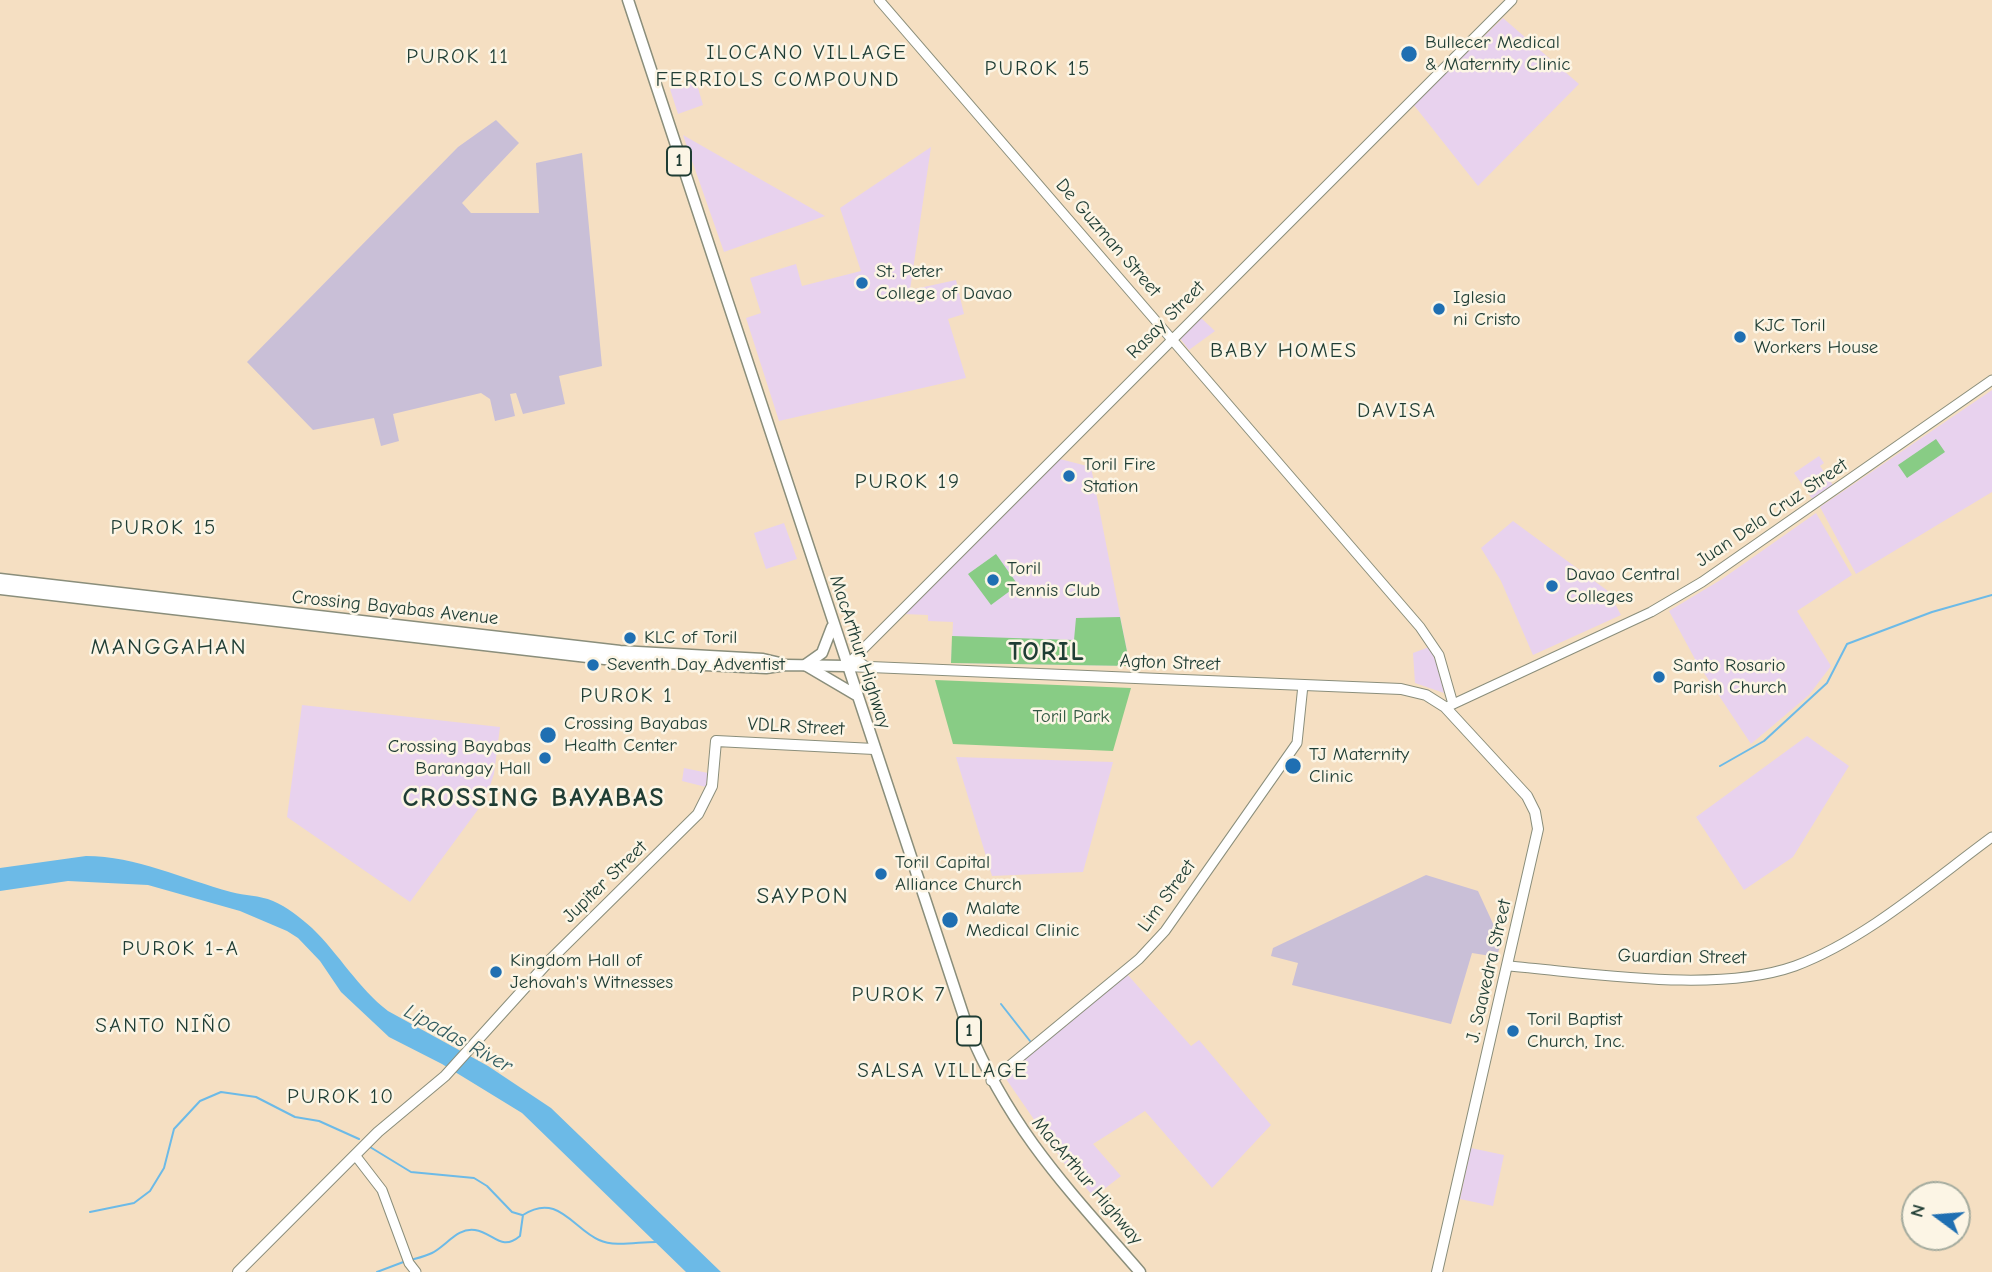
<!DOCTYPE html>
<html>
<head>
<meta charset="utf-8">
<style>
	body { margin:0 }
	#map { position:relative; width:1992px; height:1272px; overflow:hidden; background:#f5dfc2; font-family:"Comic Neue",sans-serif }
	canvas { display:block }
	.north { position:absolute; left:1901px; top:1181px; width:70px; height:70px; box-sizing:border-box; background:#fcf5e5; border:2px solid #a4ab9e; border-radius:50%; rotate:286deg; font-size:19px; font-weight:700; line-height:28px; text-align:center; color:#1f3d34 }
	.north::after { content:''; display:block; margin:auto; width:24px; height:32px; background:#1f6fb2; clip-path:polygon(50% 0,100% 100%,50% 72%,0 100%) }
</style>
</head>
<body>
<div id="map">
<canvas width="1992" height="1272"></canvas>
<div class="north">N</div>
</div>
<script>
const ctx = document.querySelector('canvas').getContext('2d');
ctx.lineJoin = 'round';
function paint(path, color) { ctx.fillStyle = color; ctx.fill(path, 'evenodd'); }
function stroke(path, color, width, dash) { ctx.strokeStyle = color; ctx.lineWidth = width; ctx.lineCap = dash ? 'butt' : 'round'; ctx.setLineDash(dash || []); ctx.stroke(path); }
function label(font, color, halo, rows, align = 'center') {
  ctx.font = font + ' "Comic Neue",sans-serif'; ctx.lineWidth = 5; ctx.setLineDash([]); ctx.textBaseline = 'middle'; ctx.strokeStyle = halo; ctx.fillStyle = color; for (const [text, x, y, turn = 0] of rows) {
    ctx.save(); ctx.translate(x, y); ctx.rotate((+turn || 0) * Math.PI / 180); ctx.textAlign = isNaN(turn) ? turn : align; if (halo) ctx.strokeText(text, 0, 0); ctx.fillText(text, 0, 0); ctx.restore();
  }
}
paint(new Path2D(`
	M1503 18 1579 84 1478 186 1413 104Z
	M696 81 703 105 678 114 670 89Z
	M683 135 753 175 825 216 724 252Z
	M931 147 910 290 956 280 964 314 948 319 966 378 779 421 746 318 761 313 750 278 796 264 802 286 861 271 840 208Z
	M1200 317 1215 331 1189 350 1179 337Z
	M1992 390V492L1856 574 1820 507Z
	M1819 456 1824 463 1820 466 1833 485 1813 500 1794 473Z
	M1060 459 1091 467 1130 666 951 663 953 622 928 621V615L904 614Z
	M1816 513 1852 575 1797 611 1831 666 1809 695 1751 744 1696 661 1669 611 1722 579Z
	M1513 521 1608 591 1621 615 1533 655 1501 581 1481 548Z
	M784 523 797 559 766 569 754 533Z
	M1429 647 1439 668 1444 693 1415 683 1413 653Z
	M302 705 500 727 494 774 485 800 410 902 287 817Z
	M1807 736 1849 766 1793 857 1744 890 1696 817Z
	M956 757 1113 762 1083 872 992 876Z
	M684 768 708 773 706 787 682 781Z
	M1127 974 1191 1046 1199 1040 1271 1125 1212 1188 1145 1111 1093 1144 1121 1176 1094 1197 1064 1163 1004 1076Z
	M1471 1148 1504 1155 1493 1206 1460 1199Z`), '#e8d2ee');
paint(new Path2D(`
	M496 120 519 143 462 203 471 213H539L536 163 582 153 602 366 559 376 565 404 523 414 516 393 510 394 515 416 495 421 490 399 481 393 393 414 399 441 381 446 374 418 313 430 247 362 458 147Z
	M1426 875 1478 891 1501 941 1497 957 1472 953 1451 1024 1292 985 1298 963 1271 956 1273 948Z`), '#c9bfd7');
paint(new Path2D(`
	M1936 439 1945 452 1907 478 1898 465Z
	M996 554 1018 585 991 605 968 574Z
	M1120 617 1130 666 951 663 952 636 1074 640 1076 618Z
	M935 680 1131 688 1113 751 953 744Z`), '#88cc85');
paint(new Path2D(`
	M86 856C136 856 183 879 231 892 245 896 259 895 273 901 287 907 301 918 312 928 339 954 358 988 388 1011L488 1066 551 1108 721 1272H686L522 1113 442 1064 389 1037 341 992 320 961 298 938 287 931 240 911 148 885 68 881 0 891V868Z`), '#6cbae7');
stroke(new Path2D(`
	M1720 766 1764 741 1827 683 1847 644 1932 612 1992 595
	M1001 1004 1030 1041
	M370 1147 411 1172 474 1178 487 1186 512 1212 522 1215
	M90 1212 134 1203 150 1191 164 1168 174 1129 200 1101 221 1092 256 1097 295 1117 319 1121 359 1139
	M411 1260C418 1258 426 1256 432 1253 446 1246 458 1227 475 1230 494 1233 501 1252 520 1236L523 1215C558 1192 573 1229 599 1240 616 1248 641 1241 659 1242
	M377 1272 406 1261`), '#6cbae7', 2);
const tertiary = new Path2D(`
	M879 0 1420 627 1439 655 1453 704
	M846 666 1512 0
	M1449 706 1651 612 1702 582 1992 380
	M1508 966C1593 973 1716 994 1795 966 1865 940 1932 881 1992 837
	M991 1081 1139 959 1165 931 1297 743 1303 685
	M355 1155 382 1190 409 1263 416 1272`);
const secondary = new Path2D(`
	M859 653 858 662 866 667
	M846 666 1401 689 1426 695 1445 707 1527 796 1535 812 1538 829 1437 1272
	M238 1272 378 1132 445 1076 550 960 698 814 712 786 716 741 874 749`);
const primary = new Path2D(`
	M0 579 620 651 763 659 780 663
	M0 589 622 661 766 668 786 665 846 666`);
const trunk = new Path2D(`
	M628 0 967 1026C1011 1131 1067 1188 1140 1272
	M805 665 856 695
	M805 665 822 653 832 627`);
stroke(tertiary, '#8a8e7b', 11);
stroke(secondary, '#8a8e7b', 12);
stroke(primary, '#8a8e7b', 13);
stroke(trunk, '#8a8e7b', 13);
stroke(tertiary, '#fff', 9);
stroke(secondary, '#fff', 10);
stroke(primary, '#fff', 10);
stroke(trunk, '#fff', 10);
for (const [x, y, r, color] of [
	[1409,54,9,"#1f6fb2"],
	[862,283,7,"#1f6fb2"],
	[1439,309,7,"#1f6fb2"],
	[1740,337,7,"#1f6fb2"],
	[1069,476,7,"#1f6fb2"],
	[993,580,7,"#1f6fb2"],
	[1552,586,7,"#1f6fb2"],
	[630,638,7,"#1f6fb2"],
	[593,665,7,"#1f6fb2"],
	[1659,677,7,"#1f6fb2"],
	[548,735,9,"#1f6fb2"],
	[545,758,7,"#1f6fb2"],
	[1293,766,9,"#1f6fb2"],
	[881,874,7,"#1f6fb2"],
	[950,920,9,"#1f6fb2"],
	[496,972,7,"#1f6fb2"],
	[1513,1031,7,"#1f6fb2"]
]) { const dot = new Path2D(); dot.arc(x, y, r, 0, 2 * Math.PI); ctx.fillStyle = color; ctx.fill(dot); stroke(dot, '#fcf5e5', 2.5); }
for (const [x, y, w] of [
	[679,161,24],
	[969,1031,24]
]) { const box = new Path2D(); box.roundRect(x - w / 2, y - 14.5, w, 29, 5); ctx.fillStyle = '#fcf5e5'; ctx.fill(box); stroke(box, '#1f3d34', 2); }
label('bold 18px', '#1f3d34', null, [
	["1",679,161],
	["1",969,1031]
]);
label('19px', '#1f3d34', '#fcf5e5', [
	["Bullecer Medical",1425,43],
	["& Maternity Clinic",1425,65],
	["St. Peter",876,272],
	["College of Davao",876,294],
	["Iglesia",1453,298],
	["ni Cristo",1453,320],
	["KJC Toril",1754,326],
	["Workers House",1754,348],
	["Toril Fire",1083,465],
	["Station",1083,487],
	["Toril",1007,569],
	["Tennis Club",1007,591],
	["Davao Central",1566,575],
	["Colleges",1566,597],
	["KLC of Toril",644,638],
	["Seventh Day Adventist",607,665],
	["Santo Rosario",1673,666],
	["Parish Church",1673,688],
	["Crossing Bayabas",564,724],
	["Health Center",564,746],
	["Crossing Bayabas",531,747,"right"],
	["Barangay Hall",531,769,"right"],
	["TJ Maternity",1309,755],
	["Clinic",1309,777],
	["Toril Capital",895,863],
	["Alliance Church",895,885],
	["Malate",966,909],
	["Medical Clinic",966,931],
	["Kingdom Hall of",510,961],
	["Jehovah's Witnesses",510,983],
	["Toril Baptist",1527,1020],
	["Church, Inc.",1527,1042]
], 'left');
label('19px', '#1f3d34', '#fcf5e5', [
	["De Guzman Street",1108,238,49],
	["Rasay Street",1166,320,-45],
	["Juan Dela Cruz Street",1772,513,-34],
	["Crossing Bayabas Avenue",395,608,6],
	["MacArthur Highway",860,652,72],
	["Agton Street",1170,663,2],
	["VDLR Street",796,727,3],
	["Jupiter Street",605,882,-44],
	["Lim Street",1167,896,-54],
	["Guardian Street",1682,957,1],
	["J. Saavedra Street",1489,971,-77],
	["MacArthur Highway",1087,1181,50]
]);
label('19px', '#345a44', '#fcf5e5', [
	["Toril Park",1071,717]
]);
ctx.letterSpacing = '2px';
label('21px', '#1f3d34', '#fcf5e5', [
	["ILOCANO VILLAGE",807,53],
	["PUROK 11",458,57],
	["PUROK 15",1038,69],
	["FERRIOLS COMPOUND",778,80],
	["BABY HOMES",1284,351],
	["DAVISA",1397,411],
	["PUROK 19",908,482],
	["PUROK 15",164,528],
	["PUROK 1",627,696],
	["PUROK 1-A",181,949],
	["PUROK 7",899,995],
	["SANTO NIÑO",164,1026],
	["SALSA VILLAGE",943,1071],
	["PUROK 10",341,1097]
]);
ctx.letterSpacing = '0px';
label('italic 21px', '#325c61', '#fcf5e5', [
	["Lipadas River",458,1039,29]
]);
ctx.letterSpacing = '2px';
label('23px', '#1f3d34', '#fcf5e5', [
	["MANGGAHAN",169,647],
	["SAYPON",803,896]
]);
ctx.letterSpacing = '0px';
ctx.letterSpacing = '2px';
label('bold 26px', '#1f3d34', '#fcf5e5', [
	["TORIL",1047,653],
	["CROSSING BAYABAS",534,799]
]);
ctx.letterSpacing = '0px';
</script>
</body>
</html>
